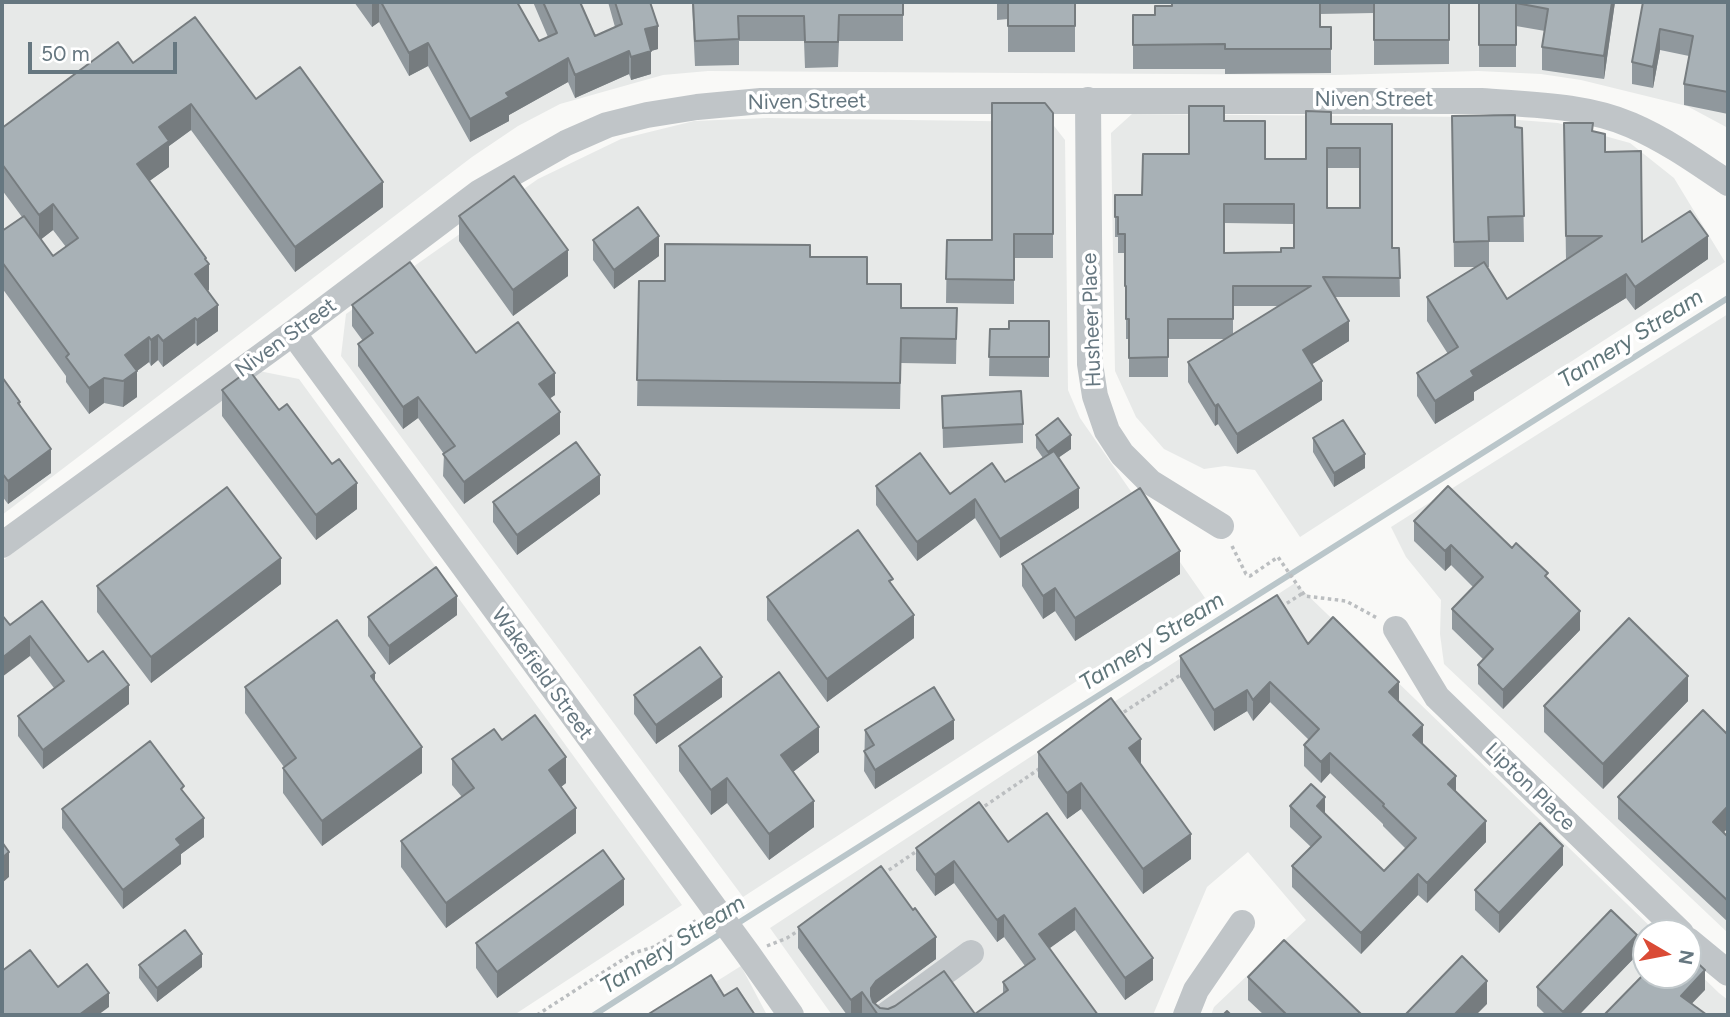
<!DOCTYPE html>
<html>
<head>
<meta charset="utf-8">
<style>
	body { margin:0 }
	#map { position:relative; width:1730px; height:1017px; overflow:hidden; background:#f9f9f7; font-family:Figtree,sans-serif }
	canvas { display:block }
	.frame { position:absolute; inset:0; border:4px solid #667780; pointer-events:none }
	.north { position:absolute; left:1632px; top:919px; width:70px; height:70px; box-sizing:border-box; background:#fff; border:2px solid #c2c9cc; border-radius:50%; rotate:100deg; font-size:19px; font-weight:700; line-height:28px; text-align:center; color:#667780 }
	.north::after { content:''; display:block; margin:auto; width:24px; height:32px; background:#da4b36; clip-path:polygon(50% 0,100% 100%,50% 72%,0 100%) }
	.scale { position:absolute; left:28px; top:42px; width:149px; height:32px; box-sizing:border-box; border:4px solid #667780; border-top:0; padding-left:9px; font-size:21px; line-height:24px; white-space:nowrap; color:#667780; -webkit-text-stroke:5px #fff; paint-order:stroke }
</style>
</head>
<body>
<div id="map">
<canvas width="1730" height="1017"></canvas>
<div class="frame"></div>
<div class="north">N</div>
<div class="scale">50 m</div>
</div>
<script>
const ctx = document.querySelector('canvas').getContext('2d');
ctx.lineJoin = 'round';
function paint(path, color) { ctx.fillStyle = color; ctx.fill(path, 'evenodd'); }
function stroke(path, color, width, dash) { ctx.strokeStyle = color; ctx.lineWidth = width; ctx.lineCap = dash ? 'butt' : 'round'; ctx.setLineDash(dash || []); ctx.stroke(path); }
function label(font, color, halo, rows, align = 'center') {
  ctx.font = font + ' Figtree,sans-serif'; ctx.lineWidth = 7; ctx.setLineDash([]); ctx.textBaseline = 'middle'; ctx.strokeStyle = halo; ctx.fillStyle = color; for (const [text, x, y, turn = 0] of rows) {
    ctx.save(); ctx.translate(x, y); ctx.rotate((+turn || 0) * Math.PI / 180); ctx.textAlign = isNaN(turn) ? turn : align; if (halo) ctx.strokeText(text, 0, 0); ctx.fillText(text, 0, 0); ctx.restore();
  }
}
paint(new Path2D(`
	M2 2H1728V128L1687 106 1581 80 1541 74 1478 71 1334 75 708 71 663 75 560 104 518 126 472 157 2 515Z
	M1132 114 1478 117 1558 123 1630 143 1674 178 1725 262 1300 537 1255 470 1225 466 1204 469 1164 449 1136 417 1115 371 1111 133Z
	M767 118 1051 122 1065 140 1068 390 1080 418 1205 598 743 897 341 356 346 314 538 179 621 139 694 121Z
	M1728 314V933L1444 664 1440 634 1441 600 1406 557 1391 527Z
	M259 371 299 379 682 905 514 1015H2V561Z
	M1295 583 1657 933H1646V975H1688V963L1719 993 1728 1000V1015H1211L1214 1007 1306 920 1248 852 1207 887 1153 1015H832L770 928Z
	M741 966 767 1015H663Z`), '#e7e9e8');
stroke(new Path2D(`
	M735 925 1728 298
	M594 1015 725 931`), '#bac6ca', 6);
stroke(new Path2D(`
	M1232 546 1246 574 1250 576 1278 557 1305 596 1346 601 1379 619
	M1281 607 1303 593
	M1118 716 1182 674
	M979 810 1039 769
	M883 874 917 851
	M767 946 787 938 801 929
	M537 1015 633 953 654 947 697 920`), '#bbbec0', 3.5, [3.5, 3.5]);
stroke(new Path2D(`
	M1088 100 1090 364 1095 396 1107 431 1122 454 1150 482 1221 526
	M293 333 748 954 791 1015
	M2 545 293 333 480 192 566 143 607 125 647 115 697 107 761 101H1481C1531 105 1584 105 1631 125 1666 140 1697 162 1728 183
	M1396 629 1437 697 1681 933
	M1688 940 1728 973
	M886 1015 971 953
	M1186 1015 1196 990 1242 923`), '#c0c5c8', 26);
paint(new Path2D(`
	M354 2H517L539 41 548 37 533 2H580L595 36 615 27 608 2H650L658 49 651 51V74L631 80 629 74 575 98 568 82 509 115V121L470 142 428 66 409 76 379 22 372 27Z
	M692 2H903V41H839L838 67 805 68 804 41H739V65L695 66Z
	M997 2H1075V52H1008V19L997 20Z
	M1172 2H1449V64L1374 65V13L1320 14V27H1331V73L1225 74V69H1133V15H1155L1172 6Z
	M1479 2H1615L1604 79 1542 70V47L1545 31 1516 26V67H1479Z
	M1622 2H1641V4Z
	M1643 2H1728V114L1684 105V84L1689 56 1660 50 1653 88 1632 84V62Z
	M133 63 256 99 383 207 295 272 191 130 169 146V167L149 181 206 260 209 290 207 291 218 331 197 346 195 343 163 367 158 360 151 366 149 362 137 371V397L123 407 104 403 89 414 66 382V376L2 288V231L22 217 2 190V128ZM53 230 66 247 53 256 41 239Z
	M1053 113V258H1014V304L946 303 947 240H992Z
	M1452 116 1522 128 1524 242H1489V267H1487L1507 299 1566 260 1564 123 1593 132 1605 152 1642 242 1708 259 1635 310 1626 298 1474 392V400L1435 424 1417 396V373L1448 354 1427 321V297L1476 267H1454Z
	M1224 121 1265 159H1306L1331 124H1392V248H1399L1400 297H1334L1349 341 1312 364 1322 400 1237 454 1218 424 1215 426 1188 382V362L1226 339H1168V377H1129V339H1126V306H1125V253H1118V237H1115V195H1142ZM1327 168H1360V208H1327ZM1224 223 1294 224V248L1281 252 1224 253ZM1233 306H1280L1233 335Z
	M459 216 568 276 513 316 459 241Z
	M593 240 659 256 614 289 593 260Z
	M810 257 867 284 901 308H957L956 364 901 363 900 409 637 406 639 281H665Z
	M352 305 476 353 555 395 550 398 560 434 464 504 443 476 444 454 418 418 403 429 358 366V344L363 341 352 326Z
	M1049 321V377L989 376 990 329H1009Z
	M2 377 20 404 51 473 8 504 2 496Z
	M222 390 279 410 332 464 357 509 316 540 222 416Z
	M942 396 1023 424V443L943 448Z
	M1036 435 1071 449 1059 457 1079 508 1000 558 975 518 917 561 876 505V486L950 494 1005 482 1043 458 1036 448Z
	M1313 438 1365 468 1334 487 1313 452Z
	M600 494 517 555 493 522V502Z
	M1414 521 1512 548 1548 579 1580 630 1503 709 1478 684V665L1483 659 1452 629V609L1473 587 1451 565 1445 571 1414 541Z
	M1022 564 1180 574 1075 641 1055 611 1043 619 1022 586Z
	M281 584 151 683 97 612V586Z
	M893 587 914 638 827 702 767 620V597Z
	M457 615 389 665 368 636V617Z
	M10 625 88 662 129 704 43 769 18 736V716L54 688 30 656Z
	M1308 644 1399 702 1423 744 1456 791 1486 842 1427 903 1418 895 1361 954 1292 887V866L1311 847 1290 827V806L1325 814 1384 871 1406 849 1383 826V824L1330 773 1321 783 1304 766V745L1309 740 1270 702 1253 721 1247 711 1214 731 1180 677V656Z
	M375 683 422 773 322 846 283 793V768L284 767 245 713V687Z
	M634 695 722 697 656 744 634 714Z
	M1688 701 1603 789 1544 732V706Z
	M865 730 954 739 875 789 864 771Z
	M502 740 566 783 561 787 576 833 446 928 401 867V841L462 797 452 785V759Z
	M679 746 819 752 793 772 814 827 769 860 727 803 711 815 679 771Z
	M1038 752 1141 764 1191 859 1143 894 1081 809 1067 819 1038 777Z
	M184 793 204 837 181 854V864L123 909 62 828V809Z
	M1618 797 1724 833 1728 837V922L1618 819Z
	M1008 842 1153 980 1125 1000 1075 930 1049 948 1098 1015H863L862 1014 860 1015H847L798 948V927L936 959 876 1003 875 1004 880 1008 975 1014 1003 994V982L1025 966 1004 937 997 942 954 883 935 896 916 870V848Z
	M1563 865 1499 933 1475 910V890Z
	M624 905 497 998 476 968V943Z
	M1637 955 1579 1015H1546L1537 1006V987Z
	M139 965 202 967 157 1002 139 978Z
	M1248 977 1362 1015H1264L1248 1000Z`), '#90989d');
paint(new Path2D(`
	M375 2H379V22L372 27V3Z
	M1612 2H1615L1604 79V56Z
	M658 26V49L651 51V74L631 80V57L645 29Z
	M1660 29V50L1653 88V67Z
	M428 43V66L409 76V53Z
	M629 51V74L575 98V75Z
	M568 58V82L509 115V121L470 142V119L506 93Z
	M191 104V130L169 146V167L137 190V164L159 127Z
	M383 182V207L295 272V247Z
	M53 204V230L39 241V215Z
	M659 236V256L614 289V270Z
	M1708 236V259L1635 310V287Z
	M568 250V276L513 316V290Z
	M206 258V266L209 264V290L195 300V274Z
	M1626 274V298L1474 392V400L1435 424V401L1471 371Z
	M218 305V331L197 346V320Z
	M195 318V343L163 367V341Z
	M1349 321V341L1303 370V350Z
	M158 335V360L151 366V340Z
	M149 337V362L126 379 137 371V397L123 407 125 355Z
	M555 373V395L539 406V384Z
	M104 378V403L89 414V388Z
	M1322 381V400L1237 454V434Z
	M418 397V418L403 429V407Z
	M1218 404V424L1215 426V406Z
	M560 412V434L464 504V482Z
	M1071 435V449L1048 465V452Z
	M51 449V473L8 504V481Z
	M1365 454V468L1334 487V473Z
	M600 475V494L517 555V535Z
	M357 483V509L316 540V515Z
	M1079 488V508L1000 558V539Z
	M975 499V518L917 561V542Z
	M1451 545V565L1445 571V551Z
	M1180 551V574L1075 641V618Z
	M281 558V584L151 683V657Z
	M1055 588V611L1043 619V596Z
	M457 596V615L389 665V646Z
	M1580 611V630L1503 709V690Z
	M914 615V638L827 702V679Z
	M30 636V656L2 677V658Z
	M375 673V698L371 676Z
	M1688 676V701L1603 789V764Z
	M722 677V697L656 744V725Z
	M1270 682V702L1253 721V700Z
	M1399 682V703L1389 692Z
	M129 685V704L43 769V750Z
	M1247 690V711L1214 731V710Z
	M954 720V739L875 789V770Z
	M1423 725V746L1413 735Z
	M819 727V752L781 781V755Z
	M1141 739V765L1129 748Z
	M422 747V773L322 846V821Z
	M1330 753V773L1321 783V762Z
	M566 757V783L549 796V770Z
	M1456 776V797L1448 784Z
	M727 778V803L711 815V790Z
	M1081 783V809L1067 819V793Z
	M1325 797V818L1317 806Z
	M814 801V827L769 860V834Z
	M1728 806V828L1713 844V822Z
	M576 808V833L446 928V903Z
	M204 818V837L181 854V864L123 909V890L176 839Z
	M1486 821V842L1427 903V883Z
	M1191 834V859L1143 894V869Z
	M1563 846V865L1499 933V913Z
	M9 852V877L2 883V858Z
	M954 861V883L935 896V875Z
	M1418 874V895L1361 954V933Z
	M624 879V905L497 998V972Z
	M1075 908V930L1039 956V934Z
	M1004 915V937L997 942V920Z
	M1637 935V955L1579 1015H1563V1012Z
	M936 937V959L876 1003 873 1007 871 1004V988L876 981Z
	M202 954V967L157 1002V988Z
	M1153 958V980L1125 1000V978Z
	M1705 970V990L1681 1015V996Z
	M1487 981V1004L1476 1015H1454Z
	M862 992V1014L860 1015H851V1000Z
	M109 993V1007L98 1015H79Z`), '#767c7f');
const building = new Path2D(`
	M381 2H517L539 41 557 33 543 2H580L595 36 622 24 615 2H650L658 26 645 29 651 51 631 57 629 51 575 75 568 58 506 93 509 97 470 119 428 43 409 53Z
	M693 2H903V15H839L838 42H805L804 16H738L739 39 695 41Z
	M1008 2H1075V26H1008Z
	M1172 2H1320V27H1331V49H1225V44L1133 45V15H1155V6H1172Z
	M1374 2H1449V40H1374Z
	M1479 2H1612L1604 56 1542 47 1548 9 1516 3V45H1479Z
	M1643 2H1728V92L1684 84 1693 36 1660 29 1653 67 1632 62Z
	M195 17 256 99 300 67 383 182 295 247 191 104 159 127 169 141 137 164 206 258 205 259 209 264 195 274 218 305 197 320 195 318 163 341 158 335 151 340 149 337 125 355 137 371 123 381 104 378 89 388 66 357 69 354 2 262V231L24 216 53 256 78 238 53 204 39 215 2 164V128L118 42 133 63Z
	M992 103H1045L1053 113V234H1014V280L946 279 947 240H992Z
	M1189 106H1224V121H1265V159H1306V111L1331 112V124H1392V248H1399L1400 278 1323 277 1349 321 1303 350 1322 381 1237 434 1218 404 1215 406 1188 362 1311 286H1233V319H1168V357L1129 358V319H1126V286H1125V234H1118V217H1115V195H1142L1143 154H1189ZM1327 148H1360V208H1327ZM1224 204H1294V248H1281V252L1224 253Z
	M1515 115V127L1522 128 1524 216 1488 217 1489 241 1454 242 1452 116Z
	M1564 123H1593L1592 131 1605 134V152L1641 151 1642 242 1690 211 1708 236 1635 287 1626 274 1471 371 1474 376 1435 401 1417 373 1458 347 1427 297 1484 262 1507 299 1602 236H1566Z
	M514 176 568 250 513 290 459 216Z
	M638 207 659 236 614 270 593 240Z
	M665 244 810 245V257H867V284H901V308H957L956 339 901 338 900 383 637 380 639 281H665Z
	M410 262 476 353 518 322 555 373 539 384 560 412 464 482 443 454 455 446 418 397 403 407 358 344 373 333 352 305Z
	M1009 321H1049V357H989L990 329H1009Z
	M249 370 279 410 287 404 332 464 339 459 357 483 316 515 222 390Z
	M2 377 20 402 18 403 51 449 8 481 2 473Z
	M1021 391 1023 424 943 428 942 396Z
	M1058 418 1071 435 1048 452 1036 435Z
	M1343 420 1365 454 1334 473 1313 438Z
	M576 442 600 475 517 535 493 502Z
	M1054 451 1079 488 1000 539 975 499 917 542 876 486 920 453 950 494 992 463 1005 482Z
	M1448 486 1512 548 1516 543 1548 573 1545 576 1580 611 1503 690 1478 665 1493 649 1452 609 1483 577 1451 545 1445 551 1414 521Z
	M227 487 281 558 151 657 97 586Z
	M1140 488 1180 551 1075 618 1055 588 1043 596 1022 564Z
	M858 530 893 579 889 581 914 615 827 679 767 597Z
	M436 567 457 596 389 646 368 617Z
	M1277 595 1308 644 1333 617 1399 682 1389 692 1423 725 1413 735 1456 776 1448 784 1486 821 1427 883 1418 874 1361 933 1292 866 1321 837 1290 806 1311 784 1325 797 1317 806 1384 871 1416 838 1383 806 1384 804 1330 753 1321 762 1304 745 1319 729 1270 682 1253 700 1247 690 1214 710 1180 656Z
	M42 601 88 662 103 651 129 685 43 750 18 716 64 681 30 636 2 658V615L10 625Z
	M1629 618 1688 676 1603 764 1544 706Z
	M337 620 375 673 371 676 422 747 322 821 283 768 296 758 245 687Z
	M700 647 722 677 656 725 634 695Z
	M779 672 819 727 781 755 814 801 769 834 727 778 711 790 679 746Z
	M934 687 954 720 875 770 864 751 874 745 865 730Z
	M1111 698 1141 739 1129 748 1191 834 1143 869 1081 783 1067 793 1038 752Z
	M1703 710 1728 735V806L1713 822 1728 837V901L1618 797Z
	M535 715 566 757 549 770 576 808 446 903 401 841 474 788 452 759 494 729 502 740Z
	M150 741 184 786 181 789 204 818 176 839 181 845 123 890 62 809Z
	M979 802 1008 842 1047 813 1153 958 1125 978 1075 908 1039 934 1098 1015H878L862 992 851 1000 798 927 881 866 913 910 915 908 936 937 876 981 871 988V996L873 1002 880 1008 888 1009 895 1006 944 971 975 1014 1008 990 1003 982 1035 959 1004 915 997 920 954 861 935 875 916 848Z
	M1540 823 1563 846 1499 913 1475 890Z
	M2 842 9 852 2 858Z
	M603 850 624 879 497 972 476 943Z
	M1611 910 1637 935 1563 1012 1537 987Z
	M185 930 202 954 157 988 139 965Z
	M1284 940 1362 1015H1287L1248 977Z
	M30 950 58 987 87 964 109 993 79 1015H2V971Z
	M1688 954 1705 970 1681 996 1707 1015H1604L1646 972V975H1688Z
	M1462 956 1487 981 1454 1015H1405Z
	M711 975 724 996 737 988 755 1015H647Z
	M1227 1011 1231 1015H1223Z`);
paint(building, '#a8b1b6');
stroke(building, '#767c7f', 2);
label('21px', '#667780', '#fff', [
	["Niven Street",1374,100],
	["Niven Street",807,102,-1],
	["Husheer Place",1092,320,-92],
	["Niven Street",286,338,-36],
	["Wakefield Street",542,674,54],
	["Lipton Place",1530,787,44]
]);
label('italic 23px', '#60767a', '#fff', [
	["Tannery Stream",1631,339,-32],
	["Tannery Stream",1152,642,-32],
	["Tannery Stream",673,945,-32]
]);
</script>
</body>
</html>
